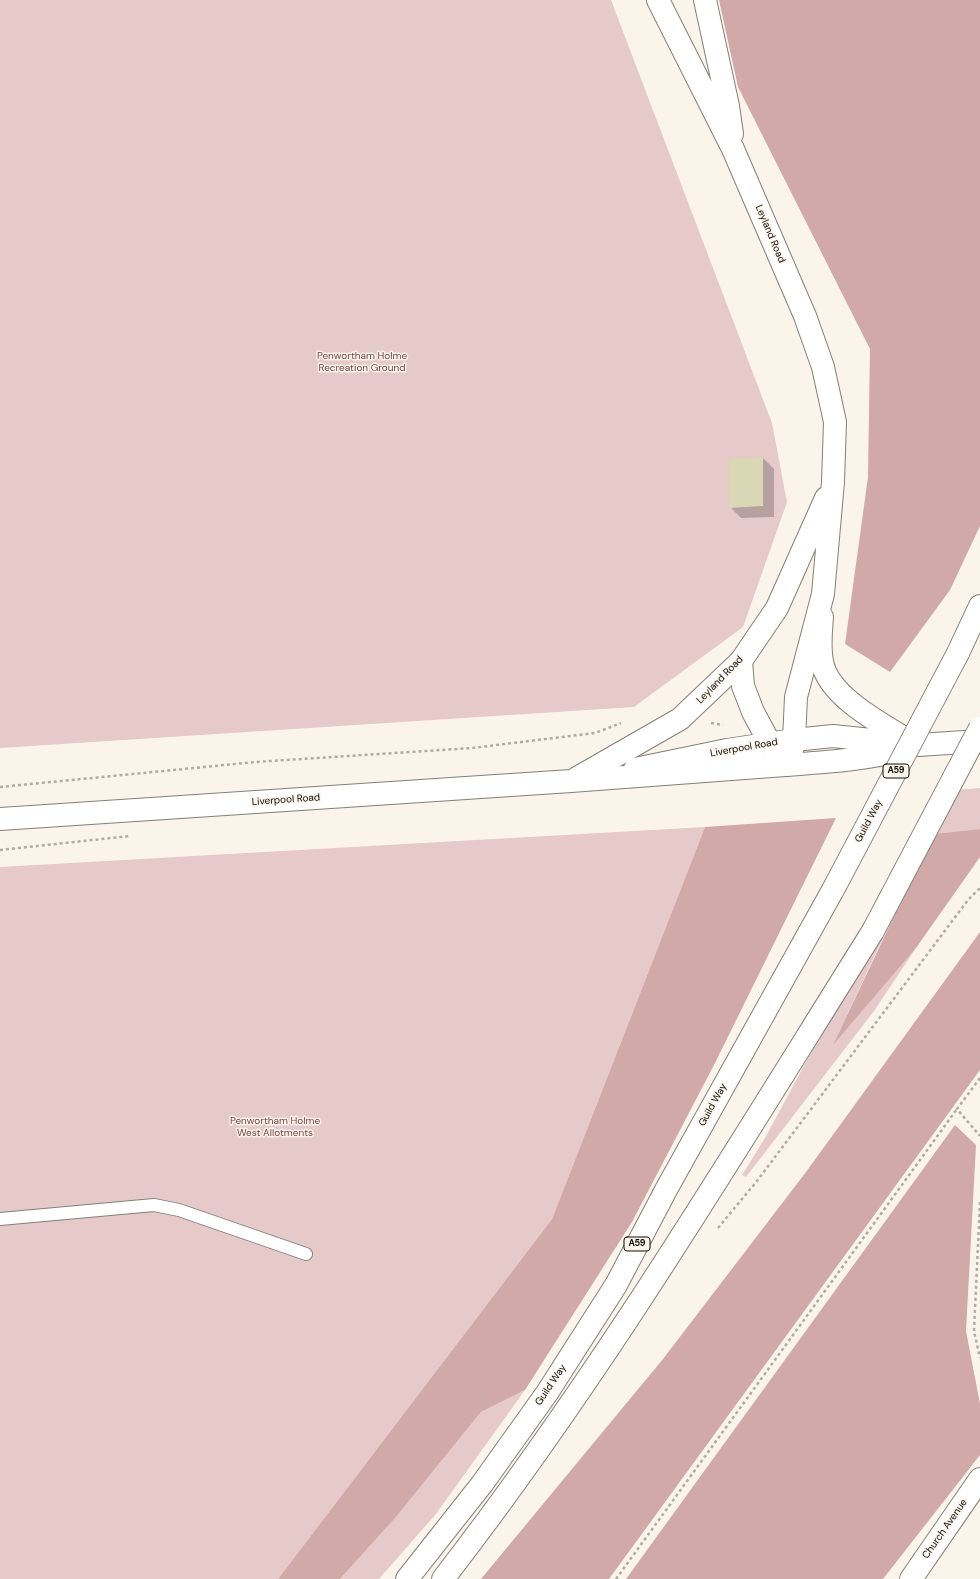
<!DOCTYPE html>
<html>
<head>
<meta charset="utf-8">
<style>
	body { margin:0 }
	canvas { display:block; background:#fbf4eb }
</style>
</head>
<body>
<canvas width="980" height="1579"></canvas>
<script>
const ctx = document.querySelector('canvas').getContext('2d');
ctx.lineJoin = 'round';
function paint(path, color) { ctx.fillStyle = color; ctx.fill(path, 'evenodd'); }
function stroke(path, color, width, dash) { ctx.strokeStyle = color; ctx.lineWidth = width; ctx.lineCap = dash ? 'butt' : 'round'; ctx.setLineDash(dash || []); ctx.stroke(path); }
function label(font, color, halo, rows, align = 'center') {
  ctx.font = font + ' "DM Sans",sans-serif'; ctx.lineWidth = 3; ctx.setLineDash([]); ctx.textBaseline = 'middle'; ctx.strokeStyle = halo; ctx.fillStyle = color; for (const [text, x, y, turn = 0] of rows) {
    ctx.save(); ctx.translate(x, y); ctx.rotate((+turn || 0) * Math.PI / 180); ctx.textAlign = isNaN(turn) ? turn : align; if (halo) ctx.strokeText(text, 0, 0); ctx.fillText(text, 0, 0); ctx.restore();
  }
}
paint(new Path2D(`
	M0 0H611L772 423 787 502 743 627 634 707 0 748Z
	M980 788V829L933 834 955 790Z
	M705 827 552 1219 278 1579H0V867Z
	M895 897H902L834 1043 916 948 874 1011 746 1177 742 1175 765 1138Z
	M525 1390 436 1514 379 1579H340L396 1517 481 1412Z`), '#e5cac9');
paint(new Path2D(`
	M719 0H980V526L950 590 890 672 845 644 868 477 870 349 738 87Z
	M836 818 714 1065 632 1222 525 1390 481 1412 396 1517 340 1579H278L552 1219 705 827Z
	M980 829V857L916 948 833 1045 933 834Z
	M980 932V1070L609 1579H481L663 1359 806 1172Z
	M955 1125 976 1145 966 1331 980 1404V1455L883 1579H626Z`), '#d0a9a8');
paint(new Path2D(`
	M763 458 774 469V517L741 518 730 507Z`), '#0003');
paint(new Path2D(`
	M763 457V506L729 508V459Z`), '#dad7b5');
const service = new Path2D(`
	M0 1219 154 1205 179 1210 306 1254`);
const minor = new Path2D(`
	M911 1579 980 1479`);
const tertiary = new Path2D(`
	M822 617C821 631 819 646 822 661 827 696 883 725 911 742
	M741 661 743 686 753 712 780 762 785 765C826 762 866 760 905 749
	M635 769 727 750 794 740 833 736 918 745 980 741`);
const secondary = new Path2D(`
	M705 0 728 106 732 134
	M577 778 680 719 741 661 777 608 826 498
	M0 819 571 781 785 765 791 756 794 740 796 697 823 594 833 482 835 422 823 367 805 316 733 149 658 0`);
const trunk = new Path2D(`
	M958 653 980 606
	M407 1579 482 1484 547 1393 616 1285 667 1188 834 888
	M443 1579C602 1374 735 1151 873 931`);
stroke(service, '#857f77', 14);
stroke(minor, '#857f77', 24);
stroke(tertiary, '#857f77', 24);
stroke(secondary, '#857f77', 24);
stroke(trunk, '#857f77', 24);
stroke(new Path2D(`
	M711 723 723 725
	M0 787 255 762 472 748 595 733 621 723
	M0 850 130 836
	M980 1078 957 1109 980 1136
	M980 1202 974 1331 980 1358
	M718 1228 757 1181 968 900 980 888
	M616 1579 957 1109`), '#b0aba4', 2.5, [3, 3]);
stroke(service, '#fff', 12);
stroke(minor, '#fff', 22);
stroke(tertiary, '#fff', 22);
stroke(secondary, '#fff', 22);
stroke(trunk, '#fff', 22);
const trunkBridge = new Path2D(`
	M834 888 958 653
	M873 931 980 728`);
stroke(trunkBridge, '#857f77', 24, []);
stroke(trunkBridge, '#fff', 22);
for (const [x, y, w] of [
	[896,771,26],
	[637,1244,26]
]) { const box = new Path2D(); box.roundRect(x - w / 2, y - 7, w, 14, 3); ctx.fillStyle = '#fbf4eb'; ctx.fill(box); stroke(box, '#0e0c09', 1); }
label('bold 9px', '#0e0c09', null, [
	["A59",896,771],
	["A59",637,1244]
]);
label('10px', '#0e0c09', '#fbf4eb', [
	["Leyland Road",770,234,67],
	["Leyland Road",720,680,-46],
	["Liverpool Road",744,748,-10],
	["Liverpool Road",286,800,-4],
	["Guild Way",869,821,-62],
	["Guild Way",713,1105,-61],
	["Guild Way",551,1385,-56],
	["Church Avenue",945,1529,-55]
]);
label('10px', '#7a4344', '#fbf4eb', [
	["Penwortham Holme",362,356],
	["Recreation Ground",362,368],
	["Penwortham Holme",275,1121],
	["West Allotments",275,1133]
]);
</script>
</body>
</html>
